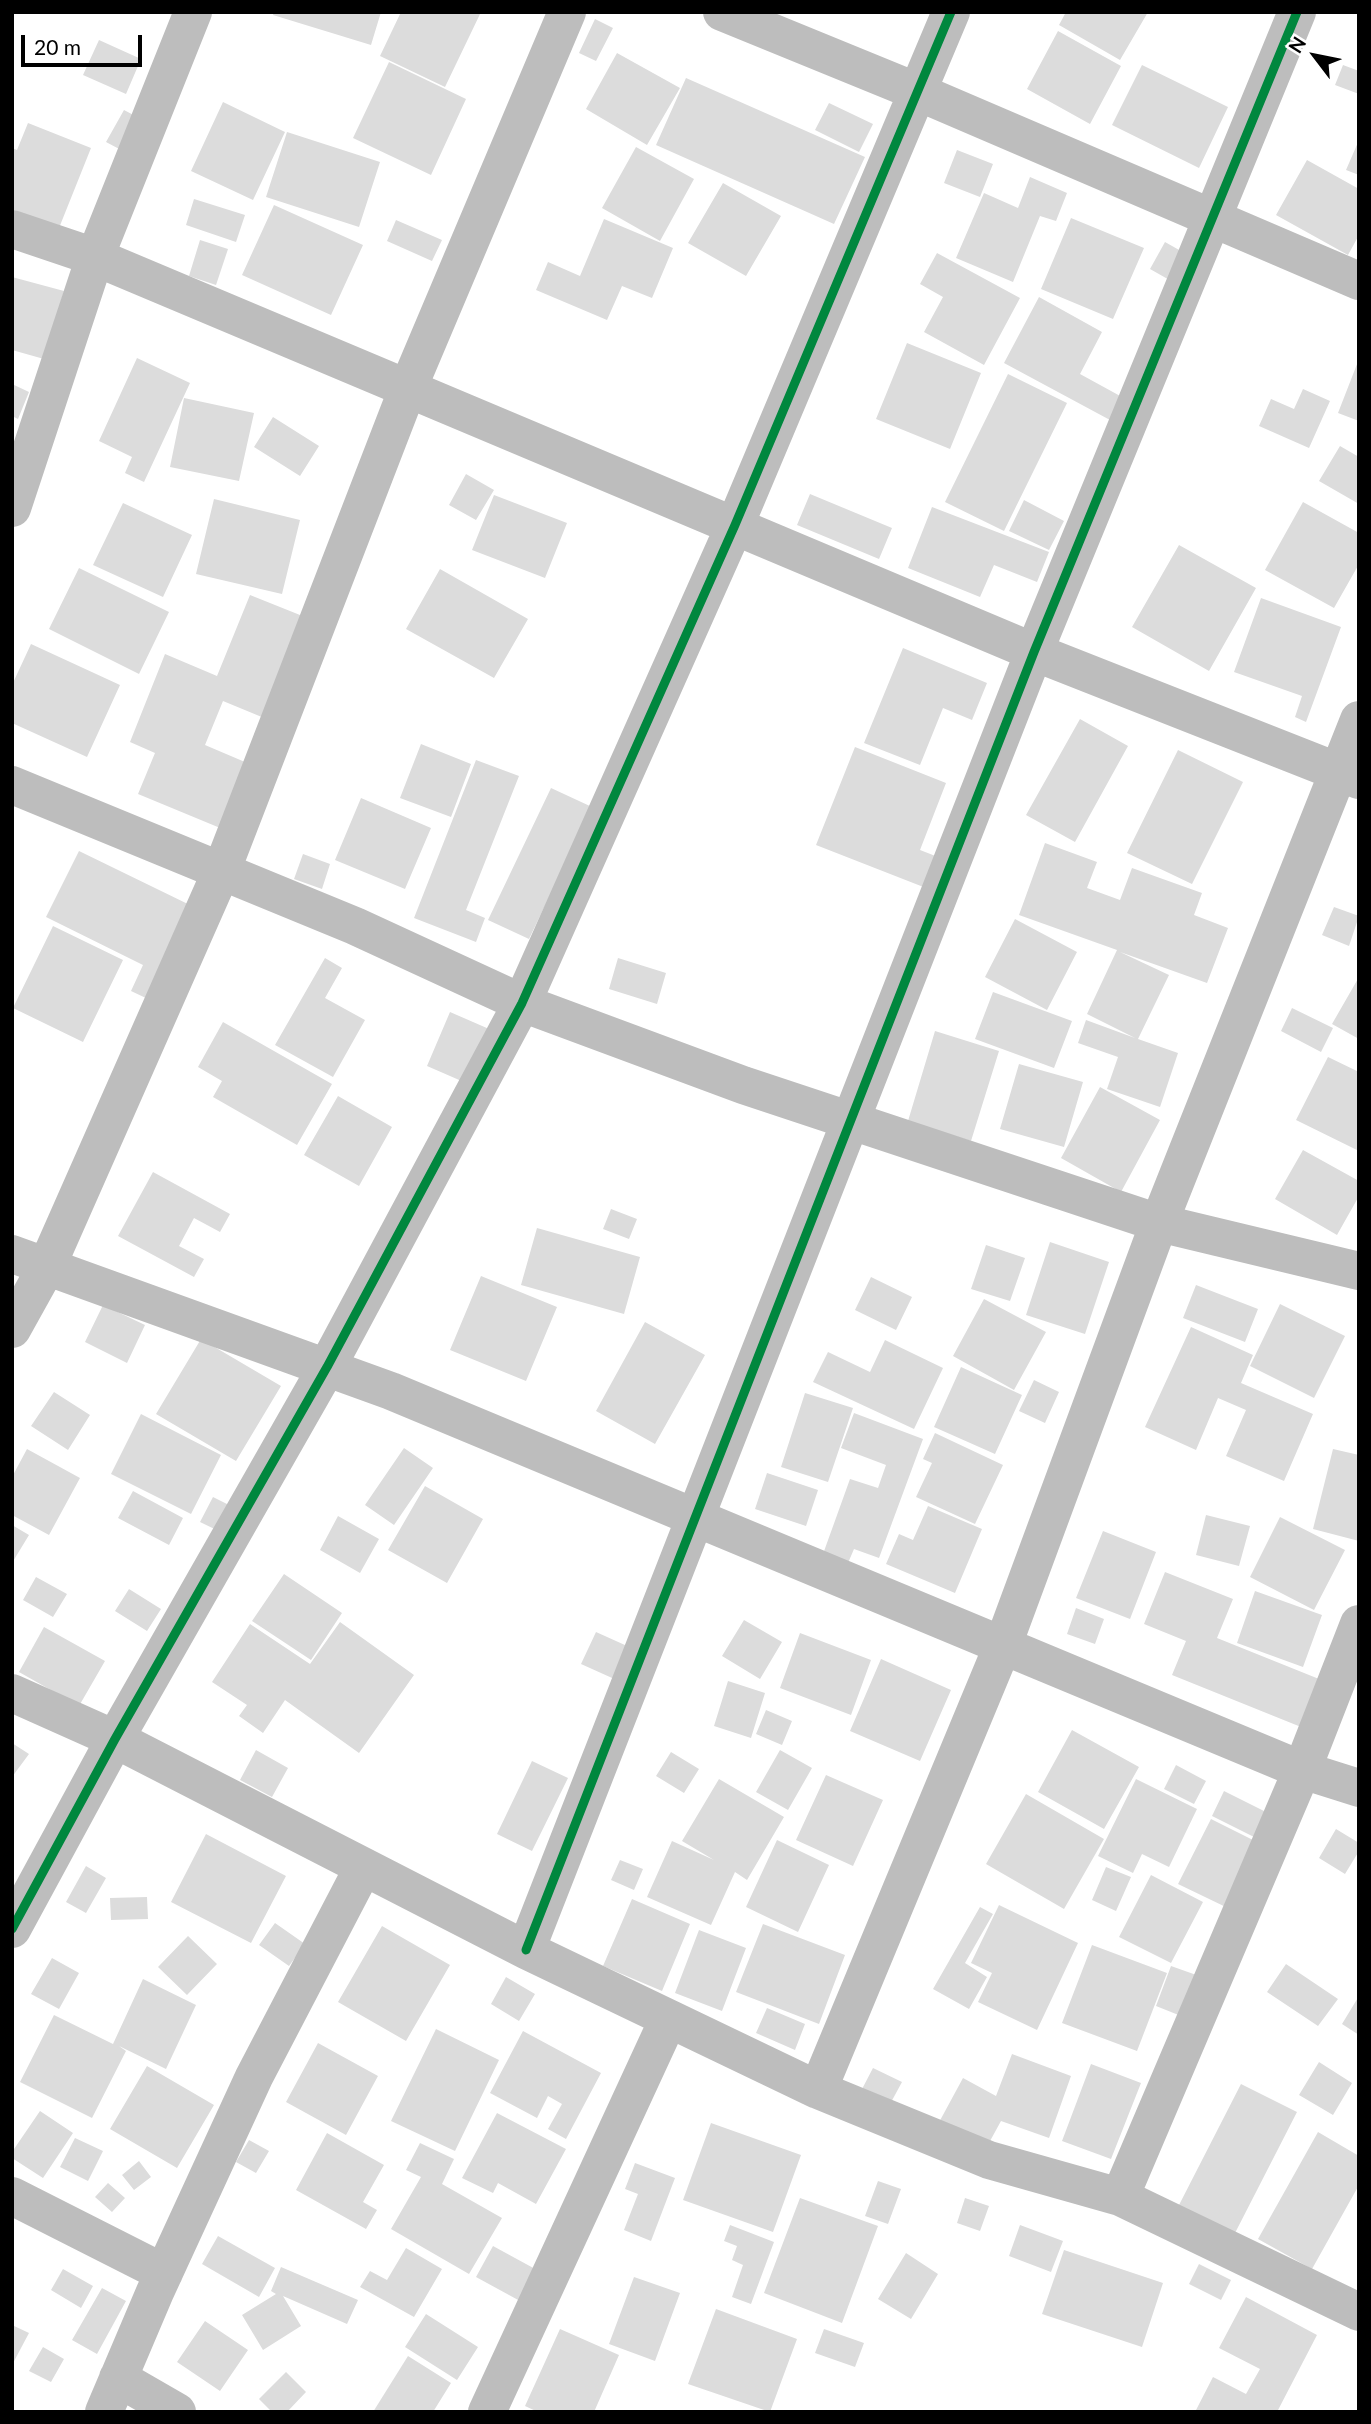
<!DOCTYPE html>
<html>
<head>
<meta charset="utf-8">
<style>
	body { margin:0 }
	#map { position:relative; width:1371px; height:2424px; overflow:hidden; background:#fff; font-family:Lato,sans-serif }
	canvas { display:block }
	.frame { position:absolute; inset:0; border:14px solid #000; pointer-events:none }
	.north { position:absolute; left:1280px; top:21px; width:70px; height:70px; -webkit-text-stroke:5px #fff; paint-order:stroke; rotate:302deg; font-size:19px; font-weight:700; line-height:28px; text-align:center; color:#000 }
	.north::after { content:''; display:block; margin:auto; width:24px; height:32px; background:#000; clip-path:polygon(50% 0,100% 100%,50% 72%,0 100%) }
	.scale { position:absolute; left:21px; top:35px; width:121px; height:32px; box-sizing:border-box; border:4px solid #000; border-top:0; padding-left:9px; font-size:21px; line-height:24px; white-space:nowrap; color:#000; -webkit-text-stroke:5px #fff; paint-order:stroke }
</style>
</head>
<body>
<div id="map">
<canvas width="1371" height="2424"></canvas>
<div class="frame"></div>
<div class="north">N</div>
<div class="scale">20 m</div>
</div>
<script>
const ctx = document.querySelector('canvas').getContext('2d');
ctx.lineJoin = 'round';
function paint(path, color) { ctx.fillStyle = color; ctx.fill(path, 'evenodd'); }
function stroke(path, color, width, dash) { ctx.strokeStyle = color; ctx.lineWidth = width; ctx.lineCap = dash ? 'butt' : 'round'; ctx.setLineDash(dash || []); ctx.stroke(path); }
paint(new Path2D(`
	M274 12H381L371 45 273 15Z
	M401 12H481L445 87 380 56Z
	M1066 12H1148L1120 60 1059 25Z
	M595 19 613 28 596 61 579 53Z
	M1058 31 1121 66 1090 124 1027 89Z
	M99 40 141 59 126 94 83 75Z
	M617 53 680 88 647 145 586 109Z
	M389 62 466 99 431 175 353 138Z
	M1142 65 1228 107 1199 168 1112 125Z
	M1343 65 1359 71V94L1335 85Z
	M686 78 865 157 834 224 656 145Z
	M223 102 285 132 253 200 191 171Z
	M829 103 873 124 859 152 815 130Z
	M124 110 141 119 123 151 106 142Z
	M28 123 91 148 59 228 12 209V148L17 150Z
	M287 132 380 162 359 227 266 197Z
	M1359 140V175L1346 170Z
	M636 147 694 179 660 241 602 208Z
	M957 150 993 164 980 197 944 183Z
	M1307 160 1359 189V235L1348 255 1276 215Z
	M1030 177 1067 193 1056 221 1040 216 1013 282 956 258 984 193 1018 208Z
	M723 183 781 216 746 276 688 243Z
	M194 199 245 215 236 242 186 225Z
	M274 205 363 245 331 315 242 275Z
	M1071 218 1144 248 1113 319 1041 289Z
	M604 219 673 248 652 298 622 286 607 320 536 290 548 262 580 276Z
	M396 220 442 240 432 261 387 241Z
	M200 240 228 249 216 285 189 276Z
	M1165 242 1188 255 1173 282 1150 269Z
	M937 253 1020 298 984 365 924 332 943 297 920 284Z
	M12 277 64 291 44 359 12 350Z
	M1039 297 1102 332 1080 374 1122 397 1110 420 1004 363Z
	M907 343 981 373 950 449 876 419Z
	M137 358 190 383 144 482 125 473 132 457 99 441Z
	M1359 359V421L1338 413Z
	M1008 374 1067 403 1004 531 945 502Z
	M12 384 29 392 18 419 12 416Z
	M1303 389 1330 401 1309 448 1259 426 1271 399 1294 409Z
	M184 398 254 413 239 481 170 467Z
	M273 417 319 446 300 476 254 447Z
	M1340 446 1359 457V504L1319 481Z
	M466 474 494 490 476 520 449 505Z
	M810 494 892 528 879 559 797 525Z
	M494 495 567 523 545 578 472 550Z
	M214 499 300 520 282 594 196 574Z
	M1024 500 1064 521 1049 550 1009 531Z
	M1303 502 1359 533V564L1334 608 1265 570Z
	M123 503 192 535 163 597 93 565Z
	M932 507 1049 552 1037 582 994 565 980 597 908 568Z
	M1179 545 1256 588 1209 671 1132 627Z
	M79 568 169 612 139 674 49 629Z
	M440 569 528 619 494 678 406 629Z
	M250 595 310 619 269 720 223 701 205 745 252 765 225 830 138 794 155 753 130 742 165 654 217 676Z
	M1261 598 1341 627 1306 722 1295 717 1302 696 1234 672Z
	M31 644 120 685 87 757 12 723V685Z
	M903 648 987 683 972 720 943 708 920 765 864 743Z
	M1080 719 1128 746 1075 842 1026 815Z
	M421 744 471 764 451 817 400 798Z
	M855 747 946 783 920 850 938 857 926 888 816 845Z
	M1178 750 1243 782 1192 884 1127 853Z
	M476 760 519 776 466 910 485 918 476 942 414 918Z
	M551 788 592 807 529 939 488 920Z
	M361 798 431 828 405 889 335 860Z
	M1045 843 1097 862 1087 888 1120 900 1132 868 1202 893 1194 915 1228 928 1207 983 1120 952 1169 975 1138 1039 1178 1053 1160 1107 1107 1089 1118 1057 1078 1043 1086 1020 1135 1038 1087 1014 1117 950 1019 915Z
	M79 851 194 907 148 999 131 991 143 965 46 917Z
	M303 854 330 864 322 889 294 879Z
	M1334 907 1359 916 1349 946 1322 935Z
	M1015 919 1077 952 1047 1010 985 977Z
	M53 926 123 960 83 1042 13 1008Z
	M325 958 342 968 325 998 365 1020 333 1077 275 1045Z
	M618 958 666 973 657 1004 609 989Z
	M1359 977V1039L1332 1024Z
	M993 992 1072 1021 1054 1068 975 1039Z
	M1292 1008 1333 1028 1321 1052 1281 1031Z
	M450 1012 496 1032 473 1086 427 1066Z
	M223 1022 332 1084 297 1145 213 1097 222 1081 198 1067Z
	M935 1031 999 1051 971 1141 908 1121Z
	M1328 1057 1359 1072V1151L1296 1120Z
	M1019 1064 1083 1082 1064 1147 1000 1129Z
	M1100 1087 1160 1120 1121 1192 1061 1158Z
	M338 1096 392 1127 359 1186 304 1155Z
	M1303 1150 1359 1181V1196L1337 1235 1275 1199Z
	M153 1172 230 1214 220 1232 194 1218 179 1246 204 1259 194 1277 118 1236Z
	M611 1209 637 1219 629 1239 603 1229Z
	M537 1228 640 1257 624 1314 521 1285Z
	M1050 1242 1109 1262 1085 1334 1026 1315Z
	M986 1245 1025 1258 1010 1301 971 1289Z
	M481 1276 557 1307 526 1381 450 1350Z
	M871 1277 912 1297 896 1330 855 1310Z
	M1196 1285 1258 1309 1245 1342 1183 1318Z
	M984 1299 1046 1332 1014 1390 953 1356Z
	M1280 1304 1345 1336 1314 1398 1250 1366Z
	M103 1305 145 1325 127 1363 85 1342Z
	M645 1322 705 1355 655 1444 596 1411Z
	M1191 1327 1253 1355 1241 1383 1313 1414 1284 1481 1226 1456 1246 1410 1218 1398 1196 1450 1145 1427Z
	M201 1339 281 1386 236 1461 156 1414Z
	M885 1340 943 1368 914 1429 813 1382 828 1352 870 1372Z
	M961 1367 1022 1395 995 1454 934 1427Z
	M1034 1380 1059 1392 1045 1423 1019 1411Z
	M54 1392 90 1415 68 1450 31 1426Z
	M805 1393 853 1408 828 1482 781 1467Z
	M854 1413 923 1439 879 1558 854 1549 848 1563 823 1554 850 1479 878 1488 886 1465 841 1448Z
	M141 1414 221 1455 191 1514 111 1474Z
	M935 1433 1003 1465 975 1524 916 1497 932 1463 923 1459Z
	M404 1448 433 1468 394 1525 365 1505Z
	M27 1449 80 1478 49 1535 12 1515V1477Z
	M1333 1449 1359 1455V1541L1313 1529Z
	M767 1473 818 1490 806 1526 755 1509Z
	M425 1486 483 1519 447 1583 388 1550Z
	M133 1491 183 1518 169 1545 118 1518Z
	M213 1497 241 1511 229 1536 200 1522Z
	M928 1506 982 1529 955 1593 886 1564 899 1534 913 1540Z
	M1206 1515 1250 1526 1239 1566 1196 1555Z
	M338 1516 379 1539 360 1573 320 1550Z
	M1280 1517 1345 1550 1314 1610 1250 1577Z
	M12 1525 29 1535 12 1563Z
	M1103 1531 1156 1552 1130 1619 1076 1598Z
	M1165 1572 1233 1599 1217 1638 1324 1681 1306 1729 1172 1675 1186 1641 1144 1624Z
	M284 1574 342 1613 311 1660 252 1621Z
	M36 1577 67 1594 53 1617 23 1600Z
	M129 1589 161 1609 147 1631 115 1611Z
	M1255 1591 1322 1615 1303 1667 1237 1643Z
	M1076 1608 1104 1619 1095 1644 1067 1634Z
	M744 1620 782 1642 760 1679 722 1656Z
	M340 1622 414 1675 359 1753 285 1700 263 1733 239 1716 247 1705 212 1682 250 1624 310 1664Z
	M44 1627 105 1661 79 1706 19 1672Z
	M596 1632 636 1650 621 1682 581 1664Z
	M800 1633 871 1660 851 1715 780 1688Z
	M881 1659 951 1690 920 1761 850 1731Z
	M728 1681 765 1693 751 1738 714 1726Z
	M766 1710 792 1721 782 1745 756 1734Z
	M1072 1730 1139 1767 1104 1829 1038 1792Z
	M12 1743 29 1754 12 1777Z
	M256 1750 288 1768 272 1797 240 1780Z
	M780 1750 812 1768 788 1810 756 1792Z
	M671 1752 699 1769 684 1793 656 1776Z
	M532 1761 568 1778 532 1851 497 1834Z
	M1176 1765 1206 1781 1194 1804 1164 1789Z
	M826 1775 883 1800 853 1866 796 1840Z
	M719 1779 784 1817 747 1880 735 1872 711 1925 647 1897 672 1841 714 1860 682 1841Z
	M1136 1779 1197 1809 1169 1867 1142 1854 1133 1873 1098 1856Z
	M1224 1791 1284 1821 1272 1846 1212 1816Z
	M1026 1794 1104 1839 1064 1909 986 1864Z
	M1211 1819 1265 1846 1232 1910 1178 1884Z
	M1336 1829 1359 1843V1851L1345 1874 1319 1858Z
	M206 1834 286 1876 251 1943 171 1902Z
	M777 1840 829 1865 798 1932 746 1907Z
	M620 1860 643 1869 634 1890 611 1880Z
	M86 1866 106 1878 86 1913 66 1902Z
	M1106 1867 1131 1877 1116 1911 1092 1900Z
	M1151 1875 1203 1902 1171 1963 1119 1937Z
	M147 1897 148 1919 111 1920 110 1898Z
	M632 1899 690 1924 662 1991 603 1966Z
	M999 1905 1078 1943 1037 2030 978 2002 992 1973 971 1963Z
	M980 1907 993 1914 965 1963 987 1977 969 2009 933 1989Z
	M275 1923 305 1944 289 1966 259 1945Z
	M763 1924 845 1955 819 2024 736 1992Z
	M382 1926 450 1965 406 2041 338 2002Z
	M699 1930 746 1948 722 2011 675 1993Z
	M188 1936 217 1964 187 1995 158 1967Z
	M1092 1945 1167 1973 1137 2051 1062 2023Z
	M52 1958 79 1973 59 2009 31 1994Z
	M1286 1964 1338 1999 1318 2026 1267 1992Z
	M1171 1966 1202 1977 1186 2018 1156 2006Z
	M506 1977 535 1994 519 2021 491 2004Z
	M143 1979 196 2005 166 2069 119 2046 126 2051 92 2118 20 2082 54 2015 113 2044Z
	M1359 1996V2035L1342 2024Z
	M767 2008 805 2024 795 2050 756 2033Z
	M436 2029 499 2060 455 2151 391 2121Z
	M523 2031 601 2073 566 2139 548 2129 562 2104 548 2096 537 2118 490 2093Z
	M318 2043 378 2076 346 2135 286 2102Z
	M1012 2054 1071 2076 1049 2138 1001 2121 984 2152 937 2126 963 2078 996 2096Z
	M1319 2062 1352 2083 1333 2115 1299 2095Z
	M1091 2064 1141 2083 1111 2159 1062 2141Z
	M147 2066 214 2105 177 2168 110 2129Z
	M873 2068 902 2082 889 2106 861 2091Z
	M1241 2084 1297 2112 1234 2235 1178 2207Z
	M40 2111 73 2133 43 2178 12 2158V2152Z
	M497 2113 566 2149 536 2204 498 2183 493 2193 462 2178Z
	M711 2123 801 2155 773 2232 683 2200Z
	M1318 2132 1359 2156V2185L1312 2269 1258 2239Z
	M327 2133 384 2165 363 2202 377 2210 366 2229 296 2190Z
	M75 2138 103 2151 88 2181 60 2167Z
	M249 2140 269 2151 256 2173 236 2162Z
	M420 2143 454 2159 442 2184 502 2218 469 2274 391 2229 421 2177 406 2170Z
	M139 2161 151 2177 134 2190 122 2175Z
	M635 2163 675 2178 651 2241 624 2230 638 2194 625 2189Z
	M878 2181 901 2189 888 2224 865 2216Z
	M108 2183 125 2198 112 2212 95 2197Z
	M800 2198 878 2226 842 2323 764 2293Z
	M965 2198 989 2206 980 2231 957 2223Z
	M730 2225 774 2242 751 2304 732 2297 743 2265 732 2260 737 2246 724 2241Z
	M1020 2225 1063 2241 1051 2272 1009 2256Z
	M218 2236 275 2268 259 2297 202 2264Z
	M493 2246 537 2270 520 2301 476 2277Z
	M406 2248 442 2269 414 2317 360 2287 370 2271 387 2280Z
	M1064 2250 1163 2283 1142 2347 1042 2314Z
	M906 2253 938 2274 911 2319 878 2299Z
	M1199 2264 1231 2280 1221 2300 1189 2284Z
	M281 2267 358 2300 347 2324 283 2296 301 2326 263 2350 242 2315 276 2294 271 2291Z
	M63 2269 93 2286 81 2308 51 2290Z
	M634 2277 680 2293 655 2361 609 2344Z
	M102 2288 126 2301 97 2354 72 2340Z
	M1246 2297 1317 2335 1277 2412H1195L1213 2377 1246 2394 1260 2369 1219 2348Z
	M716 2309 797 2339 770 2412 688 2384Z
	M426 2314 478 2347 457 2380 405 2347Z
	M205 2321 248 2350 220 2391 177 2362Z
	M12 2325 29 2333 12 2365Z
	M560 2329 619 2355 594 2412H538L525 2406Z
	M824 2329 864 2343 855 2367 815 2353Z
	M43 2347 64 2359 51 2382 29 2371Z
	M408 2356 451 2383 433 2412H373Z
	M286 2372 306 2392 287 2412H272L259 2399Z`), '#dcdcdc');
stroke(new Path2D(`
	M722 12 918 92 1359 281
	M12 229 95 257 1034 652 1359 780
	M12 508 95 257 193 12
	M12 785 355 926 522 1003 743 1085 1159 1223 1359 1271
	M12 1254 391 1391 1302 1770 1359 1788
	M12 1329 47 1266 221 872 408 388 567 12
	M12 1693 115 1739 526 1950 818 2090 989 2160 1120 2197 1359 2312
	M12 1929 115 1739 327 1367 522 1003 735 525 951 12
	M526 1950 1034 652 1297 12
	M818 2090 1003 1645 1159 1223 1359 720
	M12 2196 164 2273
	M1120 2197 1302 1770 1359 1624
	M118 2378 177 2412
	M104 2412 155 2292 254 2077 363 1868
	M487 2412 668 2020`), '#bdbdbd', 38);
stroke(new Path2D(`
	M12 1929 115 1739 327 1367 522 1003 735 525 951 12
	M526 1950 1034 652 1297 12`), '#00873e', 9);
</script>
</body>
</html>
